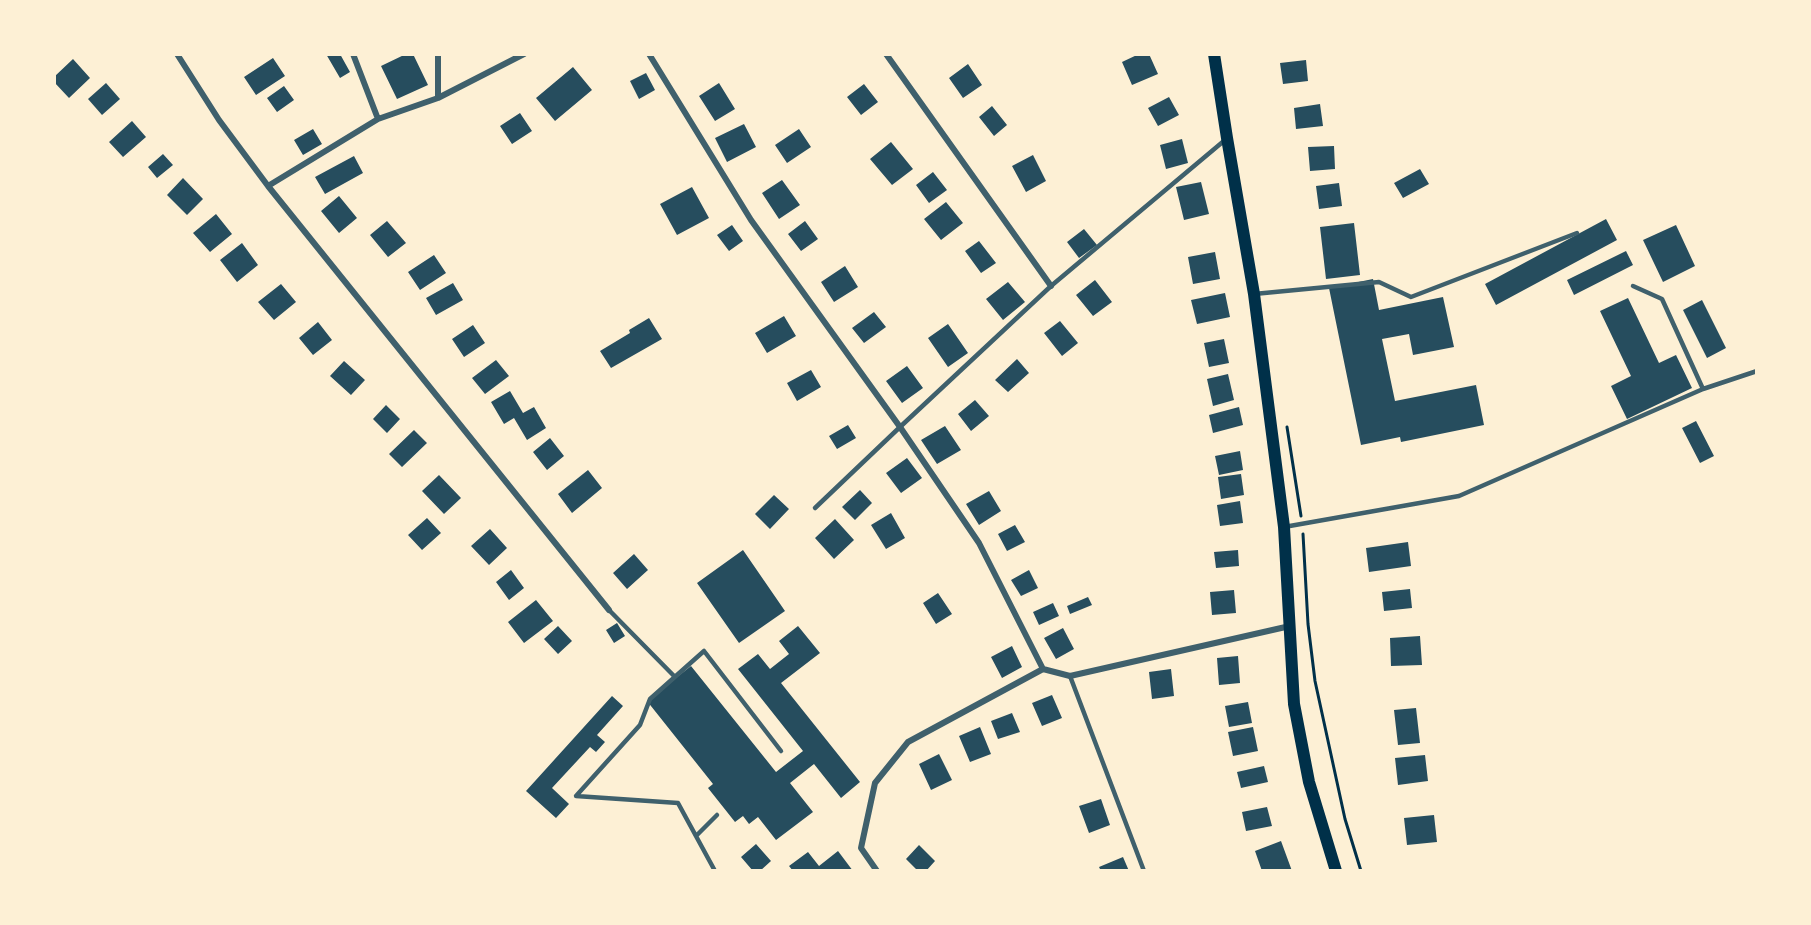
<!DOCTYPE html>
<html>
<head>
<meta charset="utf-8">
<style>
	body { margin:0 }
	#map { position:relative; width:1811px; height:925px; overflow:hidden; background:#fdf0d5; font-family:"Source Serif 4",serif }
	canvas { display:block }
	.frame { position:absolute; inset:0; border:56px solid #fdf0d5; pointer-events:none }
</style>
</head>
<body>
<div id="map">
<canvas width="1811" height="925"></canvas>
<div class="frame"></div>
</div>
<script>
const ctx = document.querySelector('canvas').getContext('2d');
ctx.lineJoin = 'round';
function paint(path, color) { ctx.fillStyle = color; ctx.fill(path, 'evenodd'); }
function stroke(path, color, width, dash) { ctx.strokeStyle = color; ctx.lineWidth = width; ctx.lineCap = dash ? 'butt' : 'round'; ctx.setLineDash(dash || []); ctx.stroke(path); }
paint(new Path2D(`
	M326 54H340L350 72 340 78Z
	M406 54H413L428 85 397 99 381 66Z
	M1139 54H1149L1158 74 1132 85 1122 62Z
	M273 58 285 76 256 95 244 77Z
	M73 59 90 78 69 98 54 82V77Z
	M1306 60 1308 81 1283 84 1280 63Z
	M968 64 982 85 963 98 949 78Z
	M573 67 592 90 555 121 536 98Z
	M646 73 655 90 639 99 630 81Z
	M106 83 120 99 102 115 88 99Z
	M719 83 735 109 715 121 699 96Z
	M864 84 878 102 861 115 847 97Z
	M284 86 294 100 277 112 267 98Z
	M1169 97 1179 115 1158 126 1148 108Z
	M1320 104 1323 126 1296 129 1294 108Z
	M992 106 1007 125 994 136 979 117Z
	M520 113 532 131 512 144 500 126Z
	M132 121 146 137 123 157 109 142Z
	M744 124 756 147 727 162 715 138Z
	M313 129 322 144 303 155 294 140Z
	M799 129 811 147 787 163 775 145Z
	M1182 139 1188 163 1166 169 1160 145Z
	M891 142 913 169 892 185 870 159Z
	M1334 146 1335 169 1310 171 1308 147Z
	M163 154 173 165 157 178 148 167Z
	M1033 155 1046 181 1026 192 1012 166Z
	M354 156 363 173 325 194 315 177Z
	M1420 169 1429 184 1403 198 1394 183Z
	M933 172 947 190 929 203 916 185Z
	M183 178 203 199 187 215 167 195Z
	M782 180 800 205 779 219 762 193Z
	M1201 182 1209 214 1184 220 1176 187Z
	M1339 183 1342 206 1319 209 1316 186Z
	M692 187 709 218 677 235 660 204Z
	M339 196 357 218 339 233 321 211Z
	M946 202 963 223 941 240 924 219Z
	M216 214 232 234 210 252 193 233Z
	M1606 219 1617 240 1496 305 1485 284Z
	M387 221 406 243 388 257 370 235Z
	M805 221 818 239 801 251 788 234Z
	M1354 223 1360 275 1326 279 1320 227Z
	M732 225 743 241 729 251 717 235Z
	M1676 225 1695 266 1663 282 1643 240Z
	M1084 229 1097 245 1079 258 1067 242Z
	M979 241 996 263 981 273 965 251Z
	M242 243 258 265 237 282 220 260Z
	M1626 251 1633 265 1574 295 1567 280Z
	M1215 252 1220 279 1193 284 1188 257Z
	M434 255 446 273 420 290 408 272Z
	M845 266 858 287 834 302 821 282Z
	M1373 279 1379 310 1443 297 1454 347 1413 355 1409 334 1382 339 1395 401 1476 385 1484 425 1401 442 1400 437 1361 445 1329 288Z
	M1095 280 1112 302 1093 316 1076 295Z
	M1008 282 1025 302 1003 320 986 299Z
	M453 283 463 300 436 315 426 298Z
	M281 284 296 302 274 320 258 302Z
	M1225 293 1230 317 1197 324 1191 300Z
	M1628 298 1659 363 1676 355 1692 388 1627 419 1611 386 1631 376 1600 311Z
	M1702 300 1726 348 1707 358 1683 310Z
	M874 312 886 327 864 343 852 328Z
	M784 316 796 336 767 353 755 333Z
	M649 318 662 339 611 368 600 351 630 333 629 330Z
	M1060 321 1078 343 1062 356 1044 333Z
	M318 322 332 340 313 355 299 338Z
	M948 324 968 353 948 367 928 338Z
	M473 325 485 343 464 357 452 339Z
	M1224 339 1229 363 1209 367 1204 343Z
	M1017 359 1029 373 1008 392 995 380Z
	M496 360 509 376 485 394 472 378Z
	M344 361 365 380 351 395 330 376Z
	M907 366 923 388 902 403 886 381Z
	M811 370 821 387 797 401 787 383Z
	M1228 374 1234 400 1213 406 1207 379Z
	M510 391 523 413 534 407 546 428 527 440 514 418 504 424 491 402Z
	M975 400 989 416 971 431 958 414Z
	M386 405 400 419 387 433 373 419Z
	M1239 407 1243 425 1213 433 1209 415Z
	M1696 421 1714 456 1700 463 1682 428Z
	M848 425 856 438 837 449 829 436Z
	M945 426 961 450 937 464 921 440Z
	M414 430 427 443 402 467 389 454Z
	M550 438 564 456 547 470 533 452Z
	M1240 451 1243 470 1219 475 1215 456Z
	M907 458 922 478 901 493 886 473Z
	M588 470 602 488 572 513 558 494Z
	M1241 474 1244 495 1221 499 1218 477Z
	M439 475 461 498 444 514 422 491Z
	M860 490 872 503 855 520 842 507Z
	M989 491 1001 511 979 525 966 504Z
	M774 495 789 509 770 529 755 514Z
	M1240 501 1243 523 1220 526 1217 505Z
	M891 513 905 538 886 549 871 525Z
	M427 518 441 533 422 550 408 535Z
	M835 519 854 540 834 559 815 538Z
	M1015 525 1025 542 1007 551 998 534Z
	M490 529 507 548 489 565 471 546Z
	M1408 542 1411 566 1369 572 1366 548Z
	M743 550 785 611 739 643 697 583Z
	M1238 550 1239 566 1216 568 1214 552Z
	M634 554 648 570 627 589 613 573Z
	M511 570 524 588 509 600 496 582Z
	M1029 570 1038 588 1021 596 1011 580Z
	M1410 589 1412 608 1384 611 1382 592Z
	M1234 590 1236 613 1212 615 1210 592Z
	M938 593 952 614 936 624 923 603Z
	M1088 597 1092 605 1070 614 1067 606Z
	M536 600 553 621 524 643 508 622Z
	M1053 603 1059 616 1039 625 1033 612Z
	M617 623 625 636 614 643 606 630Z
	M558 626 572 641 558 654 544 639Z
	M798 626 820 653 781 683 860 782 841 798 814 764 790 783 813 812 776 840 758 817 749 824 743 816 735 822 708 788 713 784 647 701 691 666 776 772 803 751 738 669 758 654 770 669 789 654 779 641Z
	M1063 628 1074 649 1056 659 1044 638Z
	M1420 636 1422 665 1391 666 1390 638Z
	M1012 646 1022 667 1002 678 991 657Z
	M1238 656 1240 683 1219 685 1217 658Z
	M1171 669 1174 696 1152 699 1149 672Z
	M1052 695 1062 718 1042 726 1032 703Z
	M612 696 623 706 597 735 605 742 596 752 590 747 552 788 569 804 556 818 526 791Z
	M1248 702 1252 723 1229 727 1225 706Z
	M1416 708 1420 743 1398 745 1394 710Z
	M1012 713 1020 732 998 739 991 721Z
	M980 727 991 754 970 762 959 736Z
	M1253 727 1258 751 1233 756 1228 732Z
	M939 754 952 780 931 790 919 764Z
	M1425 755 1428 781 1398 785 1395 758Z
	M1264 766 1268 782 1241 788 1237 772Z
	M1101 799 1110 825 1089 833 1079 806Z
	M1267 807 1272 826 1246 831 1242 812Z
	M1434 815 1437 842 1407 845 1404 818Z
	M1281 841 1292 871H1262L1255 851Z
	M756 844 771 861 760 871H753L741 857Z
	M919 845 935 861 926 871H918L906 859Z
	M838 851 853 871H793L789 866 808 852 819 866Z
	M1123 857 1129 871H1101L1099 867Z`), '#264d5e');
stroke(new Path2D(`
	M1287 427 1301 516
	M1303 534 1308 624 1315 681 1345 819 1361 871`), '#003049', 3);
stroke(new Path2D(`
	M1633 286 1662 299 1703 389
	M1254 294 1379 282 1411 297 1577 233
	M815 508 900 427 1051 286 1225 140
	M1284 527 1459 496 1703 389 1757 371
	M609 610 675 677
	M1070 676 1144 871
	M696 836 717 815
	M715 871 678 803 576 796 640 725 650 699 704 651 781 751`), '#3f606c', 4.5);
stroke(new Path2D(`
	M177 54 219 120 268 186 609 610
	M353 54 378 119
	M438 54V98
	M649 54 751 220 900 427 979 543 1043 669
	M886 54 1051 286
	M268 186 378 119 438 98 524 54
	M877 871 861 848 875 783 908 742 1043 669 1070 676 1290 626`), '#3f606c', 6);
stroke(new Path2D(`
	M1214 54 1227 138 1254 294 1284 527 1294 704 1309 782 1336 871`), '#003049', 12);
</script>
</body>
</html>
